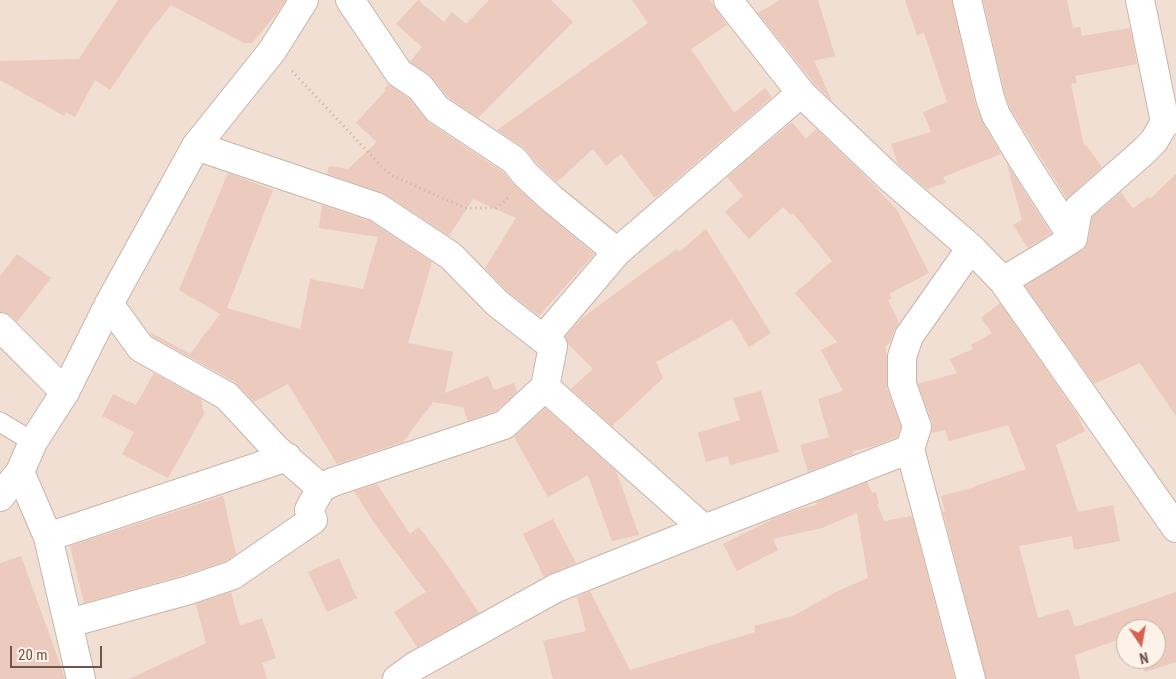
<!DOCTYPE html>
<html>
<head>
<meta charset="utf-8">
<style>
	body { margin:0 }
	#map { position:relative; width:1176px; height:679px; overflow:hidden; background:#f9eee3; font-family:"Roboto Condensed",sans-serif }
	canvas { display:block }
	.north { position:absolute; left:1116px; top:619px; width:50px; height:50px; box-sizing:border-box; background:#fdf2e8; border:1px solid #c4b3aa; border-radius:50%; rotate:168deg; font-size:14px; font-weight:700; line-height:20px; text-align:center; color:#6e544c }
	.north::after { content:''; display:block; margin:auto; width:18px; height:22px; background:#d76254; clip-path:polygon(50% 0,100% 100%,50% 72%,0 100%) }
	.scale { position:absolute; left:10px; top:646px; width:92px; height:22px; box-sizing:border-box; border:2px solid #6e544c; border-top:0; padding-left:6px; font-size:15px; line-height:18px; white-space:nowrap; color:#6e544c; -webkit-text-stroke:4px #fdf2e8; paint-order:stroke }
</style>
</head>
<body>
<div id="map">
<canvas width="1176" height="679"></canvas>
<div class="north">N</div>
<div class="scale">20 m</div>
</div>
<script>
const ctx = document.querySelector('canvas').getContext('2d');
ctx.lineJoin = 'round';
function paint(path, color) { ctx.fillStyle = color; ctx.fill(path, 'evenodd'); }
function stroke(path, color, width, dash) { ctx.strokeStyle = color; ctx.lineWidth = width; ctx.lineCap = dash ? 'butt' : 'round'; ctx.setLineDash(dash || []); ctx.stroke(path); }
paint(new Path2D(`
	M0 0H1176V679H0ZM1126 629H1156V659H1126Z`), '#f0dfd2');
paint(new Path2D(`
	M118 0H286L277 13 252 43H244L171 5 149 32 110 90 95 80 75 117 66 112 64 116 0 80V61L79 59Z
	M418 0 444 22 452 12 466 24 489 0H551L573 22 478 118 448 97 432 77 410 62 422 47 396 24Z
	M632 0H710L727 25 691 49 734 113 765 88 772 97 655 198 621 154 606 166 593 149 557 182 537 163 523 147 497 130 648 23Z
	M780 0H818L835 56 814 61 832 101 813 82 758 13Z
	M905 0H952L975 103 983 123 1001 154 943 177 946 183 927 189 898 164 891 144 931 132 923 112 947 102 924 33 917 35Z
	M983 0H1067L1073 28 1080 27 1082 36 1130 28 1137 64 1075 76 1077 83 1071 84 1084 146 1086 145 1102 167 1067 199 1010 108 1005 94Z
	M389 84 409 99 428 122 503 172 514 185 541 210 594 254 539 316 507 291 485 268 516 218 473 199 449 236 385 194 327 174 329 166 348 169 377 142 356 123 386 90 384 89Z
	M792 122 806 139 816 129 863 174 897 210 929 273 889 294 892 298 888 300 899 323 894 331 890 343 885 346 887 356V389L901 427 897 437 874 446 853 451 854 454 808 472 800 445 829 437 818 399 843 391 821 350 837 342 795 293 832 261 793 213 791 215 783 207 749 239 725 212 743 196 727 177Z
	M1007 164 1051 233 1028 248 1013 225 1022 220Z
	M228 173 273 190 227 308 300 329 310 279 363 289 378 237 319 228 322 205 370 221 432 262 408 343 453 352 445 393 488 376 494 390 514 383 517 392 496 411 468 421 463 407 433 402 403 442 337 464 288 384 254 402 235 382 153 337 150 332 190 354 220 314 179 290Z
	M1176 174V416L1140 363 1094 384 1025 286 1085 248 1088 241 1092 217 1121 192 1133 209 1148 197 1150 199Z
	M706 229 771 333 749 347 732 319 656 362 663 378 612 426 571 389 593 369 568 344 565 337 581 319 647 270 677 249 679 252Z
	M17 254 51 278 17 322 11 316 4 312H0V276Z
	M1000 303 1077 414 1085 431 1056 445 1078 512 1113 505 1120 541 1074 550 1072 536 1019 546 1038 618 1069 609 1075 627 1176 592V662L1145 672 1140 659H1156V629H1126V637L1075 655 1080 679H986L943 512 945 511 941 496 975 487V486L1026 469 1008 425 949 441 945 430 932 433V422L918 384 957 373 950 359 973 349 971 345 992 333 981 318Z
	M154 373 201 399 204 414 168 478 122 454 134 432 102 416 113 394 136 405Z
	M761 391 779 452 730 465 728 456 706 462 698 433 740 420 733 398Z
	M545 408 616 471 639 535 612 541 588 475 548 497 514 437Z
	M867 482 872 493 876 492 879 503 877 504 884 521 912 516 955 679H553L543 641 586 631 577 597 590 591 630 670 755 632 754 626 793 616 840 590 868 578 857 513 822 528 773 539 778 550 737 571 723 544 775 518 800 509 817 505 816 502Z
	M377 484 410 534 419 527 452 572 479 613 417 647 394 612 426 592 374 523 354 491Z
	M223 496 236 554 226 561 184 575 84 603 70 546Z
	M553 519 576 563 544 577 523 534Z
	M21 556 64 675 65 679H0V563Z
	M339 558 357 598 327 612 308 572Z
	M231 592 240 626 262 618 276 658 262 663 267 679H129L206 643 196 604Z`), '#eccabd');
const service = new Path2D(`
	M0 422 33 442`);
const minor = new Path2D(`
	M350 0 399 73 420 87 437 109 514 160 525 174 552 199 617 252
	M728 0 801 93 890 178 971 248 1003 281 1176 528
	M967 0 990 98 996 115 1026 165 1073 238 1040 259 1003 281
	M1140 0 1165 122
	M196 146 377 207 451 256 497 303 543 339
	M1073 238 1078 209 1143 152 1154 141 1165 122 1176 119
	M109 304 141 348 227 396 275 448 321 488
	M0 327 65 392
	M20 472 48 537 81 679
	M704 529 545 387 553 346 543 339 617 252 801 93
	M48 537 287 457
	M69 623 189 590 233 575 313 520 309 510 321 488 333 482 504 425 545 387
	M397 679 415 666 556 588 704 529 910 449
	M971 679 910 449 917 427 902 384V357L909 336 971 248`);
const tertiary = new Path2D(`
	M0 497 20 472 33 442 65 392 109 304 196 146 272 51 304 0`);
stroke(service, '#c8b5ab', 21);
stroke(minor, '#c8b5ab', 30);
stroke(tertiary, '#c8b5ab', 30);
stroke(new Path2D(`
	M292 71 384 169 393 176 465 208H496L508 198`), '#d0aea1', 3, [1, 4]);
stroke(service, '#fff', 19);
stroke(minor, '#fff', 28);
stroke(tertiary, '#fff', 28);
</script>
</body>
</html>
